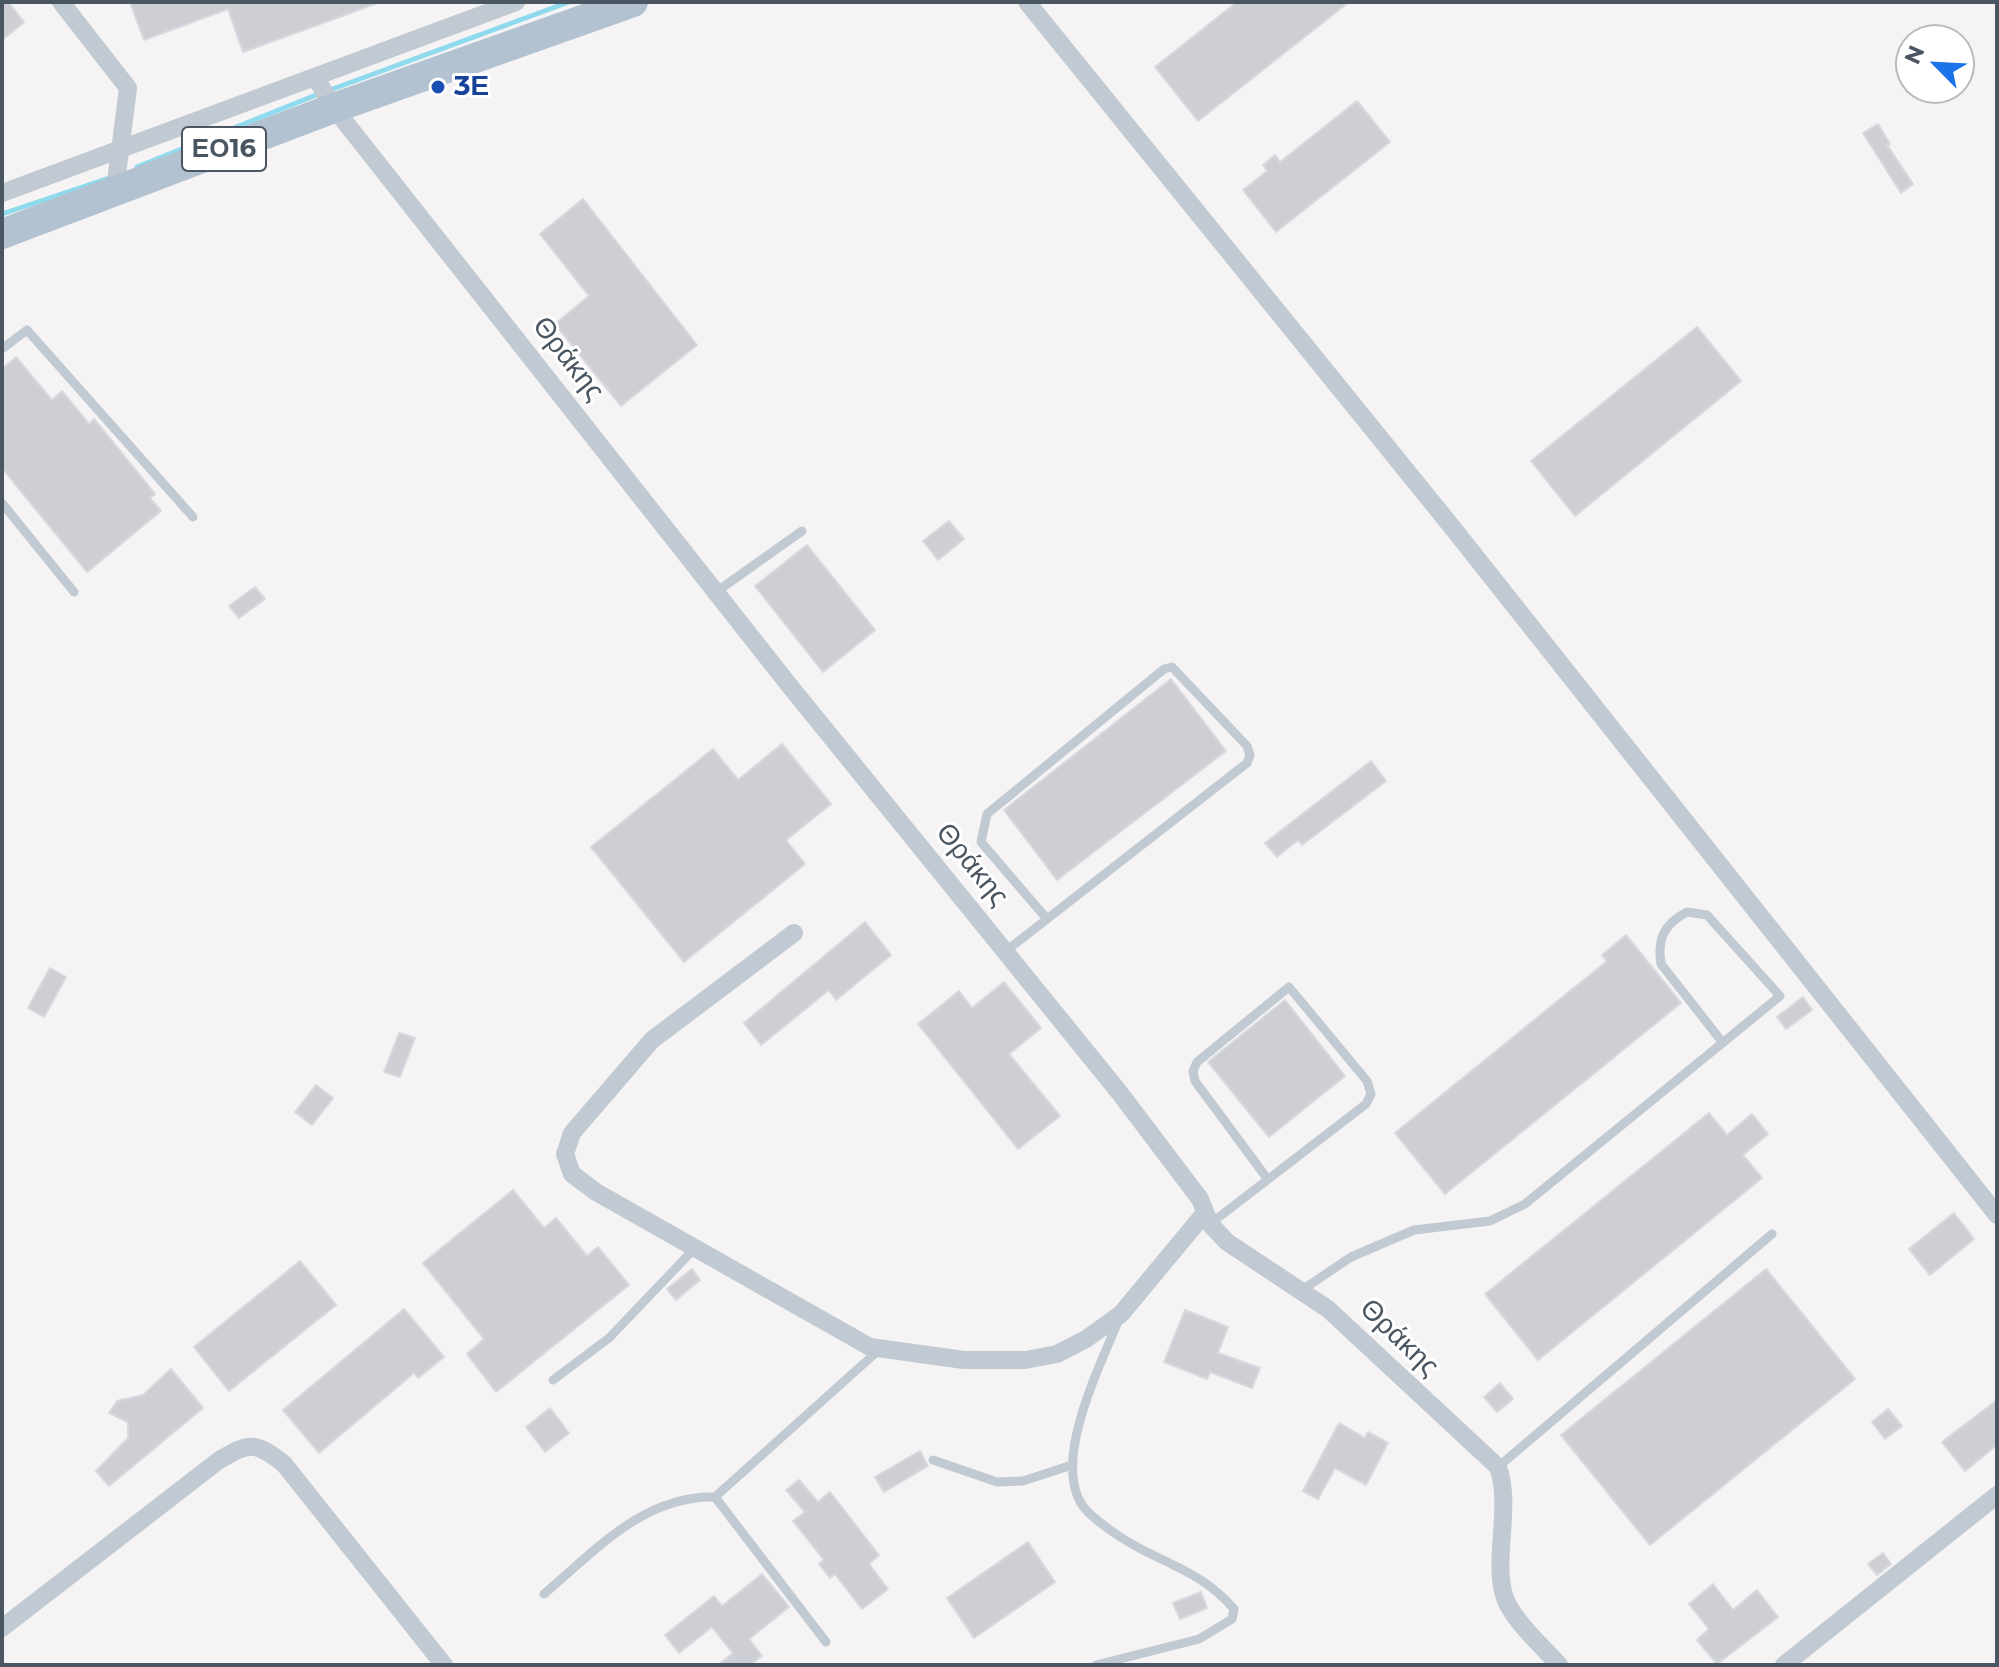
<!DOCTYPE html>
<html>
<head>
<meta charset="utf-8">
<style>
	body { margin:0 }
	#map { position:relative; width:1999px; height:1667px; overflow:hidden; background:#f5f3f3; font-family:Montserrat,sans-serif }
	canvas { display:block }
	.frame { position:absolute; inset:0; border:4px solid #4a5661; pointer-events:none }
	.north { position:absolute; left:1895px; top:24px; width:80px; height:80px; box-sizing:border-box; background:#fff; border:2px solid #b7bbc0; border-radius:50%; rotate:294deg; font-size:22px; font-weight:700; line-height:32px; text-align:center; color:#4a5661 }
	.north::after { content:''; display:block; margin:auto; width:28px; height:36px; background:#1a73e8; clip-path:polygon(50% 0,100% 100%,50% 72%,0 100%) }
</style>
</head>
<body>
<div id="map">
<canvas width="1999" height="1667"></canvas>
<div class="frame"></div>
<div class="north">N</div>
</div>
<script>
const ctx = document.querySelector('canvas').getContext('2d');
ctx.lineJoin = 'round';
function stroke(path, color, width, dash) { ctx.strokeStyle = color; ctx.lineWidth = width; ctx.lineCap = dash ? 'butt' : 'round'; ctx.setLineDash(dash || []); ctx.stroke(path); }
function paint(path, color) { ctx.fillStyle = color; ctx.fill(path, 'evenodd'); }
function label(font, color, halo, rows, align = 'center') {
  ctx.font = font + ' Montserrat,sans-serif'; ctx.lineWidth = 6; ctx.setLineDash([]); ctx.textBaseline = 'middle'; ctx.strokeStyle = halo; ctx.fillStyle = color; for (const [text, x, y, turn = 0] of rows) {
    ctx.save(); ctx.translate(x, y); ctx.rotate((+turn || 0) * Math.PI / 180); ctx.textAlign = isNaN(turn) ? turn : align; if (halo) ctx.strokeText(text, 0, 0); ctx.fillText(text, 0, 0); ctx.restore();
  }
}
stroke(new Path2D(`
	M330 90 569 2
	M137 167 321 93
	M2 214 109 178`), '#90daee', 5);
const building = new Path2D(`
	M2 2H8L24 22 2 40Z
	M130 2H374L375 4 243 52 228 9 144 40Z
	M1237 2H1349L1198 121 1155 67Z
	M1357 101 1390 142 1276 232 1243 190 1267 171 1263 165 1275 155 1280 162Z
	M1878 124 1890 144 1887 145 1913 184 1901 193 1863 133Z
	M583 199 697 345 621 406 555 324 589 296 540 234Z
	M1697 327 1741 381 1575 516 1531 461Z
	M16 357 52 400 62 391 89 424 94 419 155 494 150 498 161 511 87 572 2 468V369Z
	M949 521 964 539 938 560 923 541Z
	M807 545 875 630 823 672 755 586Z
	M255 587 265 599 239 618 229 606Z
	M1171 679 1226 751 1057 880 1004 810Z
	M782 744 831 804 786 840 805 864 684 962 591 847 713 749 738 780Z
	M1371 761 1386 781 1302 845 1298 840 1277 857 1265 843Z
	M865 922 891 955 836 1000 829 990 761 1045 744 1023Z
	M1626 935 1681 1003 1445 1194 1395 1133 1607 961 1602 955Z
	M50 968 66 977 44 1017 28 1008Z
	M1004 982 1041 1028 1009 1054 1060 1116 1018 1149 918 1024 959 991 972 1008Z
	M1803 997 1812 1010 1786 1029 1777 1017Z
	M1285 1000 1345 1076 1269 1137 1208 1062Z
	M399 1033 415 1038 400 1077 384 1072Z
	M316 1085 333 1098 312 1125 295 1112Z
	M1709 1113 1727 1135 1752 1114 1768 1134 1743 1155 1762 1178 1538 1360 1485 1294Z
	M513 1190 544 1228 556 1218 587 1256 598 1247 629 1285 496 1392 467 1354 484 1339 423 1263Z
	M1954 1213 1974 1239 1930 1275 1909 1249Z
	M300 1261 336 1305 229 1391 194 1347Z
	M692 1269 700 1280 676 1300 667 1289Z
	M1766 1269 1855 1379 1650 1545 1561 1435Z
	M404 1309 444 1357 418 1378 414 1373 319 1453 283 1410Z
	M1185 1310 1228 1327 1218 1353 1260 1368 1252 1388 1210 1372 1207 1379 1164 1362Z
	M171 1369 203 1408 109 1486 96 1471 128 1438V1422L109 1413 117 1401 143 1395Z
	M1500 1383 1513 1399 1497 1412 1484 1397Z
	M1997 1400V1445L1965 1471 1942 1442Z
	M550 1408 569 1433 545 1452 526 1427Z
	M1888 1409 1902 1426 1885 1439 1872 1422Z
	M1339 1423 1365 1438 1368 1432 1388 1443 1366 1485 1335 1468 1318 1499 1303 1491Z
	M920 1451 928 1466 884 1492 875 1477Z
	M799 1480 818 1502 830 1492 879 1555 869 1564 888 1589 862 1609 835 1574 830 1578 819 1564 824 1560 793 1521 805 1512 786 1490Z
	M1028 1542 1055 1582 974 1638 947 1598Z
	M1883 1553 1891 1564 1877 1575 1868 1564Z
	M762 1574 789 1607 749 1639 762 1656 750 1665H718L733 1653 712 1627 679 1653 665 1635 714 1596 722 1606Z
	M1713 1584 1733 1610 1757 1590 1778 1617 1717 1664 1697 1640 1709 1629 1689 1604Z
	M1201 1592 1207 1608 1180 1619 1173 1603Z`);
paint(building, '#cdcfd5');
stroke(building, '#d7d9de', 2);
stroke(new Path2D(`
	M2 349 27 330 193 517
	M2 503 74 592
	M716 592 802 531
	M1006 951 1247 763 1250 755 1247 746 1172 667 1164 669 987 814 981 842 1047 919
	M1210 1224 1366 1104 1371 1094 1367 1081 1289 987 1197 1062 1193 1071 1195 1081 1266 1177
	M1302 1290 1351 1257 1414 1230 1490 1221 1525 1204 1780 996 1707 915 1687 912C1664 924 1657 939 1661 964L1723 1043
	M553 1380 609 1338 696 1247
	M933 1460 997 1482 1023 1481 1072 1465
	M1498 1467 1772 1234
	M715 1497 826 1642
	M544 1594C595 1551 644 1495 715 1497L880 1349
	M1096 1665 1199 1639 1232 1619 1234 1609C1206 1577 1180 1569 1143 1550 1125 1541 1101 1525 1087 1511 1047 1468 1101 1365 1119 1319`), '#c1cad2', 9);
stroke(new Path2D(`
	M61 2 128 88 115 190
	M1027 2 1452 527 1997 1215
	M315 77 334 108 789 685 1119 1092 1200 1199 1210 1224 1227 1242 1328 1309 1498 1467C1513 1508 1490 1567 1507 1603 1519 1626 1542 1646 1559 1665
	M2 193 516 2
	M794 933 652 1040 572 1133 565 1154 572 1174 596 1192 870 1347 964 1360H1025L1057 1354 1086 1339 1121 1314 1204 1214
	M2 1628 218 1461C249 1442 255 1441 284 1464L444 1665
	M1784 1665 1997 1495`), '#c1cad2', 18);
stroke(new Path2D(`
	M2 234 334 108 633 2`), '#b3c2d1', 30);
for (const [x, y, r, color] of [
	[438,87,8,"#1a4fb4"]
]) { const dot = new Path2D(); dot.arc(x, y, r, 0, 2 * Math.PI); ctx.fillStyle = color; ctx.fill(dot); stroke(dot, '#fff', 3); }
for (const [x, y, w] of [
	[224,149,84]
]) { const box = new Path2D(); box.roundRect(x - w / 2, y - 22, w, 44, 6); ctx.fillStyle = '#fff'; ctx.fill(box); stroke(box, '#4a5661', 2); }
label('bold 26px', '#4a5661', null, [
	["ΕΟ16",224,149]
]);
label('bold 28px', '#164399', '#fff', [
	["3Ε",454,87]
], 'left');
label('28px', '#4a5661', '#fff', [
	["Θράκης",568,359,52],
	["Θράκης",972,865,51],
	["Θράκης",1399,1338,44]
]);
</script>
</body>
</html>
